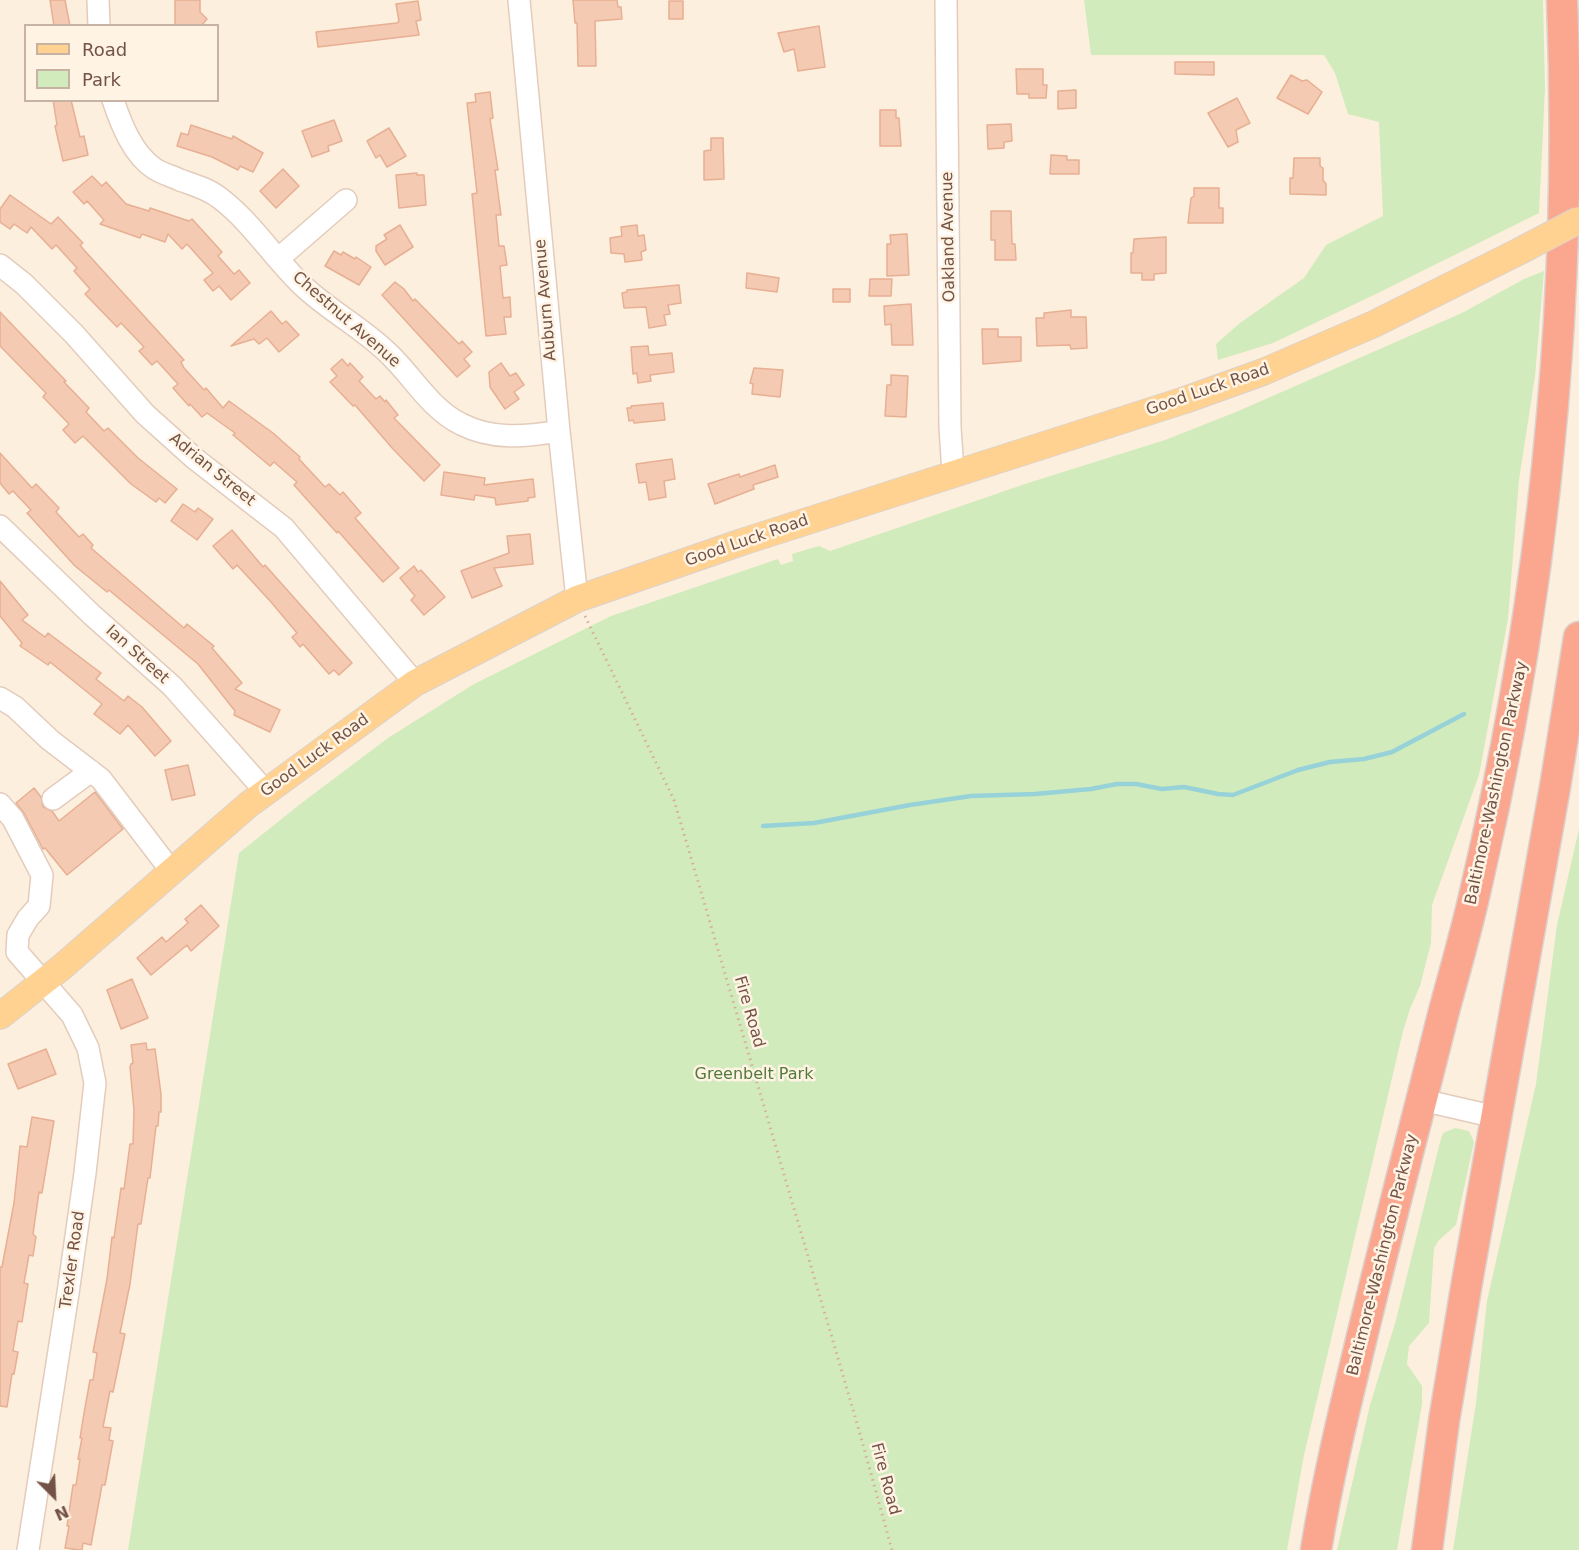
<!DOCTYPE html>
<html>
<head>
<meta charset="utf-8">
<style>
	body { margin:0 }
	#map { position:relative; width:1579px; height:1550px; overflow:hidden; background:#fdefdd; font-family:"DejaVu Sans",sans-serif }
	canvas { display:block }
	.legend { position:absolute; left:24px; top:24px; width:195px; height:78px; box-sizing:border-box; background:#fff3e4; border:2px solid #c7b3a4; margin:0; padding:8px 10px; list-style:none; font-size:18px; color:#735345 }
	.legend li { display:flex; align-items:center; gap:12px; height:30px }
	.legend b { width:30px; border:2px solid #c7b3a4 }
	.north { position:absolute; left:24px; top:1466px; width:60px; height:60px; -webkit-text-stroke:4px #fff3e4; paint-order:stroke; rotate:156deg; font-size:16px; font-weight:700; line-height:24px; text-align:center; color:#735345 }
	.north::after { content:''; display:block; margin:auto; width:21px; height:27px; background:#735345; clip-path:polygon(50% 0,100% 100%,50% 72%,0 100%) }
</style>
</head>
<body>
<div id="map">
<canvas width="1579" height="1550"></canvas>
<ul class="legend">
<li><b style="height:8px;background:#ffd292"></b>Road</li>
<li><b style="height:16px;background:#d1ebbc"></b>Park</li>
</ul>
<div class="north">N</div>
</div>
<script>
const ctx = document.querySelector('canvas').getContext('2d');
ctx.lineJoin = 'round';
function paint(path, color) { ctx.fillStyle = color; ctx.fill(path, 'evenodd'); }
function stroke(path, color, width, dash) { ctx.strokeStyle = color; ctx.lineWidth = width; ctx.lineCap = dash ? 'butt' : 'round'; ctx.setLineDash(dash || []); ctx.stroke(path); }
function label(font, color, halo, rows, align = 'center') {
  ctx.font = font + ' "DejaVu Sans",sans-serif'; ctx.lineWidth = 5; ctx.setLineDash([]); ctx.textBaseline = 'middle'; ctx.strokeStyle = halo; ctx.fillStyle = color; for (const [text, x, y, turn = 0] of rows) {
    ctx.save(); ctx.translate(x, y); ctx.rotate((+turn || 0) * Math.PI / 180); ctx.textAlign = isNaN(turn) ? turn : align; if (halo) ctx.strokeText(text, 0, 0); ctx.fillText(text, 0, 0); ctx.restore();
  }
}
paint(new Path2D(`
	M1084 0H1543L1545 88 1539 213 1378 293 1273 343 1218 360 1216 344 1240 323 1304 278 1326 245 1383 216 1379 122 1348 114 1335 73 1324 55H1091Z
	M1544 271 1535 376 1519 480 1508 619 1479 775 1432 905 1431 943 1420 986 1410 1009 1403 1031 1304 1455 1287 1550H128L239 853 299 805 388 738 474 684 611 616 778 559 781 565 793 561 792 554 819 546 830 551 1028 483 1165 440 1236 412 1462 313 1524 279Z
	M1579 829V1550H1453L1476 1403 1487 1301 1536 1084 1557 925Z
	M1455 1128 1469 1131 1474 1142 1456 1225 1439 1240 1434 1248 1429 1323 1409 1346 1407 1364 1422 1386V1404L1397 1550H1337L1370 1405 1396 1320 1440 1142 1443 1133Z`), '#d1ebbc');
stroke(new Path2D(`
	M763 826 814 823 910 805 971 796 1035 794 1091 789 1117 784H1136L1162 789 1184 787 1218 794 1233 795 1298 770 1330 762 1364 759 1392 752 1464 714`), '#97d2d9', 4.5);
const building = new Path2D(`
	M50 0H65L70 26H54Z
	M175 0H200V12L207 19 201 26H175Z
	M573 0H617L618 7H621L622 19 595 21 596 66H578L577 23H575Z
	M418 1 421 20 416 21 419 35 318 47 316 32 397 23 399 21 396 4Z
	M669 1H683V19H669Z
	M819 26 825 67 798 71 794 49 784 52 778 33Z
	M1175 62H1214V75L1175 74Z
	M1016 69H1043V85H1047L1046 98H1029V94H1017Z
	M1291 75 1302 81 1307 80 1322 92 1308 114 1277 98Z
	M1076 90V108L1058 109V91Z
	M490 92 493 118 490 119 498 170H495L501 215H496L499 246H504L507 265 500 266 503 298 510 297 511 317H504L506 334 486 336 472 194 477 193 467 103 476 102 475 94Z
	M1237 98 1250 123 1236 130 1238 142 1228 147 1208 113Z
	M53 100H71L80 137 84 136 88 155 63 161 55 126 57 125Z
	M880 110H896V118H899L901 146H880Z
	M334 120 342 141 328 146 329 151 312 157 302 131Z
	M1011 124 1012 141 1004 142V148L988 149 987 125Z
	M191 125 232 139 233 136 263 153 253 172 240 166 238 170 212 157 177 146 181 133 188 135Z
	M389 128 406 156 387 167 380 155 376 158 367 141Z
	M711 138H723L724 179 704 180V151L711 150Z
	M1051 155 1067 156V160H1079V174H1050Z
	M1294 158H1320V166L1323 168V180L1326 184V195L1290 194V178H1293Z
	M283 169 299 186 276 208 260 191Z
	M417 173V175H424L426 205 399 208 396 175Z
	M92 176 102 186 106 182 126 204 149 211 150 208 189 221 192 219 222 252 218 256 234 274 239 270 250 283 231 300 219 286 213 291 204 280 213 273 187 244 182 249 168 234 165 242 142 234 140 238 100 224 104 220 87 201 84 204 73 192Z
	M1194 188H1219V208H1223V223H1188L1191 198 1194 196Z
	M10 195 51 224 58 217 83 243 80 245 84 250 184 360 181 362 184 368 204 390 206 388 223 408 229 401 273 433 300 457 299 459 325 487 329 484 340 495 343 492 361 513 355 518 399 568 383 582 338 531 337 533 294 485 297 482 274 462 270 466 233 435 235 433 207 413 202 417 190 404 189 406 173 388 178 384 157 361 152 365 139 351 144 347 121 323 117 327 85 294 90 289 74 271 77 268 56 245 52 249 31 227 27 233 14 224 10 229 0 222V209Z
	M991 211H1011L1012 244H1015L1016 260H995V240H991Z
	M400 225 413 247 385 265 376 251V246L387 239 384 235Z
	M637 225 638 236 644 235 646 250 641 252 642 260 625 262 624 254 611 253 610 238 622 236 621 227Z
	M907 234 909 275 887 276V244H891L890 235Z
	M1166 237V273L1154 274V280H1142V273H1131V253H1133L1134 239Z
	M334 251 341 255 343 252 355 259 356 257 371 267 359 285 325 266Z
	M747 273 779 278 777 292 746 288Z
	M870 279H892L891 296H869Z
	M395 282 404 289 413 301 415 299 459 344 462 341 472 352 464 359 470 366 457 377 382 295Z
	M679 285 681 303 668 305 670 314 664 315 666 325 649 328 646 307 624 308 622 293 627 292V290Z
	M833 289H850V302H833Z
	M911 304 913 345H892L891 324 885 325 884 306Z
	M1071 310V317H1086L1087 348 1071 349 1070 345 1037 346 1036 318H1044V313Z
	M271 311 282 324 286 321 299 335 279 352 267 338 259 344 254 339 231 346Z
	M0 312 66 381 64 382 89 408 86 412 104 431 108 428 138 458 177 489 165 503 159 498 156 502 131 484 83 436 75 443 63 430 69 424 43 397 46 393 0 346Z
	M982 329H998V337H1021V361L983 364Z
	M648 346 649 355 672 353 674 372 650 375 651 381 638 383 637 373 633 374 631 347Z
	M342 359 348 366 350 363 363 377 359 381 376 399 380 396 385 402 386 400 398 415 394 418 440 465 424 481 393 449 355 405 353 406 330 382 337 376 331 369Z
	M501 363 510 376 516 373 524 385 514 392 519 399 505 409 490 387 489 372Z
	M754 368 783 370 780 397 752 394 753 384 750 383Z
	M891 375 908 376 906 417 885 416 887 385H891Z
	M663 403 665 420 634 423 633 420 629 421 627 408H631V406Z
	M0 453 32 488 36 484 59 508 56 512 79 537 83 534 93 545 91 548 184 628 187 624 214 646 212 648 242 683 235 689 280 710 270 732 234 715 235 711 198 664 109 590 107 592 75 566 27 513 31 510 13 491 9 494 0 483Z
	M672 459 675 479 664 481 666 497 649 500 646 482 639 483 636 464Z
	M775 465 778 477 753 485 754 489 715 504 708 484 739 474 740 477Z
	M444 472 485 478 484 485 533 479 535 497 528 498V501L496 505 495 498 475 495 474 500 441 495Z
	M183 504 195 512 198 508 213 519 197 540 171 521Z
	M232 530 263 567 265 565 352 663 339 675 334 670 329 674 303 644 300 647 292 637 297 633 271 602 237 565 233 569 213 546Z
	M530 534 533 564 494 568 502 586 472 598 461 571 509 553 507 536Z
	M414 566 418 572 421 570 445 597 424 615 411 600 415 596 400 578Z
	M0 581 28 615 22 620 45 637 48 633 101 673 96 679 124 701 128 696 142 707 171 741 155 756 128 725 120 734 94 714 102 704 50 662 48 665 20 646 22 643 0 616Z
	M188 765 195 795 172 800 165 770Z
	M34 788 41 797 43 807 52 811 59 821 95 792 123 829 67 875 45 848 43 849 24 813 16 803Z
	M201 905 219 926 191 951 187 945 151 975 137 958 162 937 166 942 188 923 185 919Z
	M132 979 148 1018 121 1029 107 990Z
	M146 1043 147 1050 155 1049 161 1094V1112H159L158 1126H156L150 1178H148L141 1224H138L130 1284 120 1333 125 1334 113 1392 110 1391 103 1427 111 1428 109 1440 113 1441 105 1485H102L91 1545 83 1543 82 1550H79L65 1548 69 1526H67L73 1485H76L80 1459H78L82 1438H80L84 1413 90 1380H93L97 1353 93 1352 107 1279 112 1237 114 1238 121 1188 124 1189 130 1144H133L134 1110 130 1067 131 1064 133 1063 131 1045Z
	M46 1049 56 1074 18 1089 8 1064Z
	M32 1117 54 1121 42 1193 39 1192 33 1234 36 1237 33 1256 29 1255 24 1283 28 1284 22 1322 18 1321 13 1351 18 1352 14 1374H12L7 1407 0 1406V1267H2L14 1203 20 1146 27 1147Z`);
paint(building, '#f4cab3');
stroke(building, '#e7af93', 1.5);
const minor = new Path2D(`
	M98 0 99 26
	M519 0 559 431 577 599
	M946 0 950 427 953 473
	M113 100C121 124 133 155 155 169 163 174 172 176 180 180 194 185 209 189 221 199 252 223 273 257 302 285 328 310 361 327 387 352 412 375 430 409 461 424 492 440 525 437 559 431
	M278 259 346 200
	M0 265 24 284 74 334 145 414 194 458 284 528 415 683
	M0 526 92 615 172 686 266 792
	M0 698 15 707 50 740 101 779 172 872
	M53 799 91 771
	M0 804 13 819 42 875 39 906 28 918 18 935 17 952 72 1015 88 1048 95 1083 85 1173 68 1293 28 1550
	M1422 1100 1496 1117`);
const major = new Path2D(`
	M0 1016 62 967 248 805 415 683 577 599 742 542 1185 400 1263 372 1374 324 1520 251`);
const highway = new Path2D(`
	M1316 1550C1327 1482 1343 1415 1359 1349 1386 1236 1416 1123 1444 1011 1455 970 1467 929 1476 888 1544 597 1574 299 1562 0
	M1427 1550 1444 1421 1467 1282 1555 787 1579 637`);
stroke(minor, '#e3ccbc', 24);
stroke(major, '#dbd2cf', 28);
stroke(highway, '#dbd2cf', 33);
stroke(new Path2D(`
	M585 616 674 800 857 1423 892 1550`), '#d8ae97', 3, [1.5, 4.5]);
stroke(minor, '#fff', 21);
stroke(major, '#ffd292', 26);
stroke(highway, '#fba790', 30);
const majorBridge = new Path2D(`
	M1520 251 1579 220`);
stroke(majorBridge, '#dbd2cf', 28, []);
stroke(majorBridge, '#ffd292', 26);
label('16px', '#735345', '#fff3e4', [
	["Oakland Avenue",949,237,-91],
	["Auburn Avenue",546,300,-95],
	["Chestnut Avenue",346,320,41],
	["Good Luck Road",1208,390,-19],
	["Adrian Street",212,470,39],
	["Good Luck Road",747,541,-19],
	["Ian Street",137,655,42],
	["Good Luck Road",315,756,-36],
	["Baltimore-Washington Parkway",1497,783,-78],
	["Fire Road",749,1012,74],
	["Baltimore-Washington Parkway",1383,1255,-76],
	["Trexler Road",73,1260,-82],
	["Fire Road",885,1479,75]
]);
label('16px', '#527a3c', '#fff3e4', [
	["Greenbelt Park",754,1075]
]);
</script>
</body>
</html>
